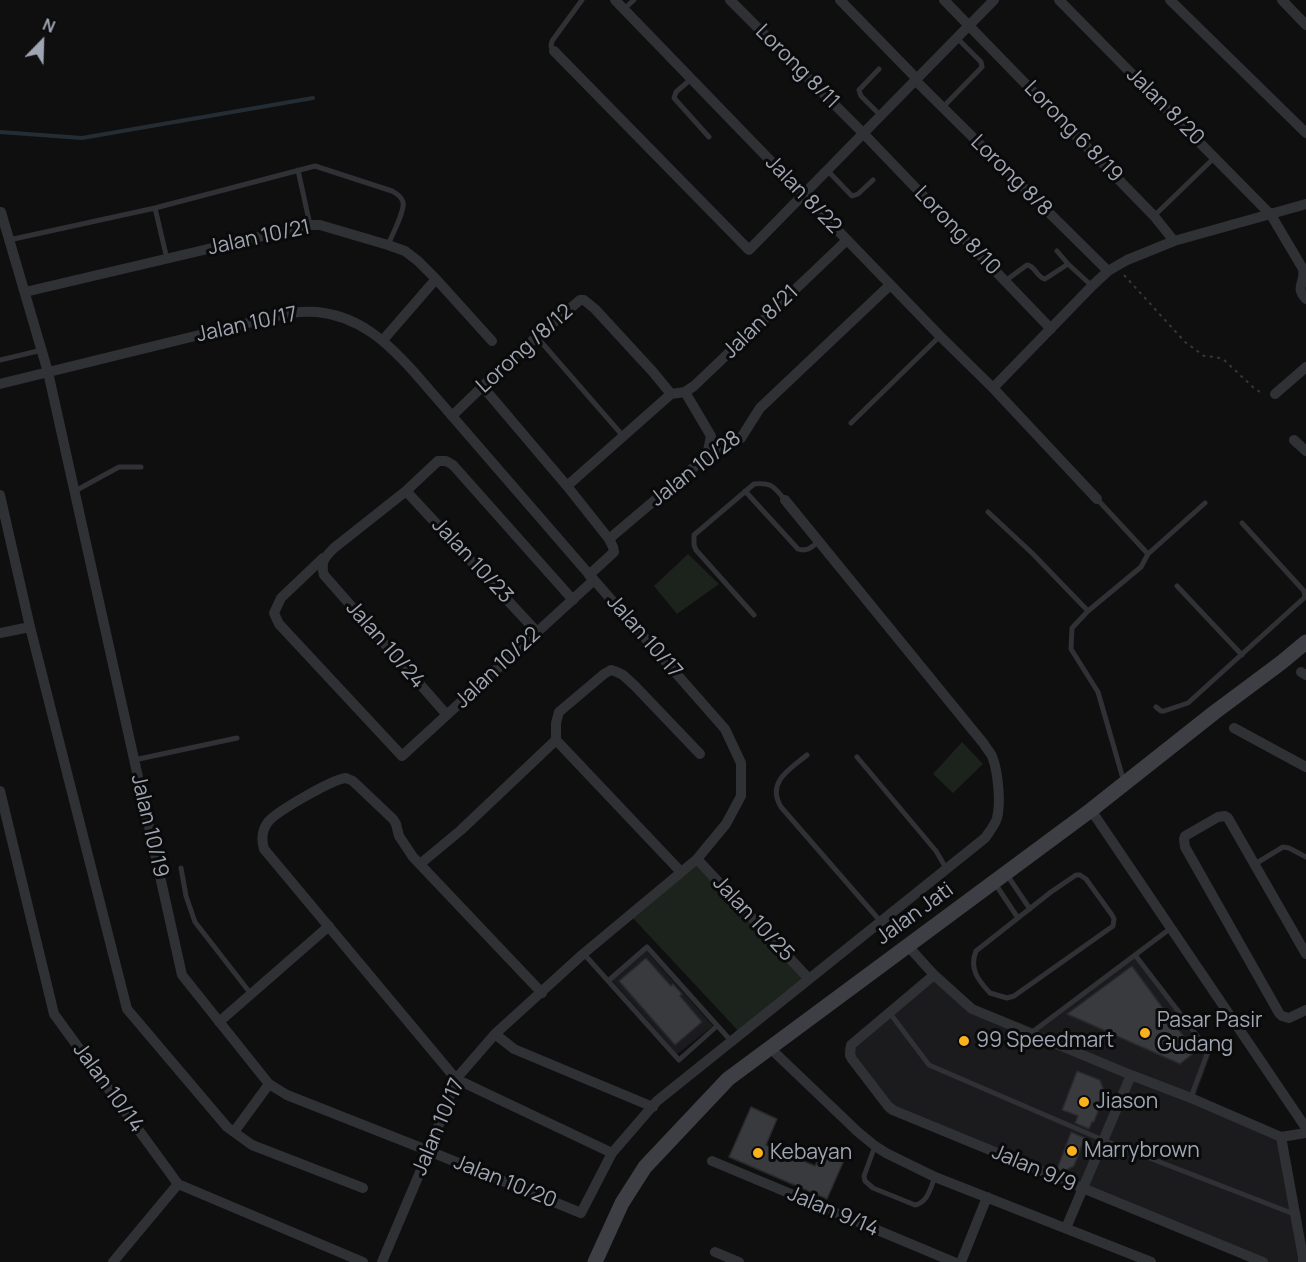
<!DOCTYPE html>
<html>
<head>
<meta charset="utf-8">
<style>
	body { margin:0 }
	#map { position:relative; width:1306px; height:1262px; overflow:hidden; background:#0f0f10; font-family:Manrope,sans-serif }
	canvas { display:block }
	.north { position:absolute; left:12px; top:12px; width:60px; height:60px; -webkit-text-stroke:4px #0a0a0b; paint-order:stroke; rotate:23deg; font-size:16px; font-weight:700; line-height:24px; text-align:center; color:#9fa5b2 }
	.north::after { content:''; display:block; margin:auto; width:21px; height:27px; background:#9fa5b2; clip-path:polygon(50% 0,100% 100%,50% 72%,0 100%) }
</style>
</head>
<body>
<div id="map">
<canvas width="1306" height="1262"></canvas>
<div class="north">N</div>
</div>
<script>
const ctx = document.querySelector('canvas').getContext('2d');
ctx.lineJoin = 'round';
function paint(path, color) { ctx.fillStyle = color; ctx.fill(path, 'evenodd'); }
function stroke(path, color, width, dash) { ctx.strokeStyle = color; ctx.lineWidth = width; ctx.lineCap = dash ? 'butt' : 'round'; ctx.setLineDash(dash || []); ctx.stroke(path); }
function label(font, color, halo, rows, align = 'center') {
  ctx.font = font + ' Manrope,sans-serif'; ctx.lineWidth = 6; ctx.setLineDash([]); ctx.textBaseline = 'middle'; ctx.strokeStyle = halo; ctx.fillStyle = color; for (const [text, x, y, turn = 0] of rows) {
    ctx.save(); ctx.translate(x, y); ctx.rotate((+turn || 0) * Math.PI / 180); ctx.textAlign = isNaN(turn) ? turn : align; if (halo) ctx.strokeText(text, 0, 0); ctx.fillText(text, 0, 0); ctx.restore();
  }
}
paint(new Path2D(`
	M643 947 713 1026 677 1054 609 977Z
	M1138 955 1207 1045 1211 1053 1196 1095 1287 1141 1306 1250V1262H1249L887 1113 846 1059 844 1050 848 1041 935 968 973 1004 1038 1030Z`), '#1b1b1d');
paint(new Path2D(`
	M688 554 719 584 677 614 654 586Z
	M962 742 983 764 953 793 933 774Z
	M697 859 809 979 743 1036 630 915Z`), '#1b231c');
stroke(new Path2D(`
	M0 132 82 138 313 98`), '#252d34', 4);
const building = new Path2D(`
	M646 958 671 986 673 984 682 994 680 996 702 1022 675 1045 619 981Z
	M1132 966 1195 1052 1180 1064 1067 1014Z
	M1077 1071 1100 1080 1105 1093 1094 1122H1092L1089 1129 1075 1123 1078 1116 1062 1110Z
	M751 1107 777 1119 766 1145 815 1166 823 1149 845 1158 827 1199 729 1157Z
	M1071 1132 1085 1138 1074 1166 1063 1172 1057 1169Z`);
paint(building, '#383a3e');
stroke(building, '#29292c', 1.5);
stroke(new Path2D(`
	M1124 275 1185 342 1204 356 1215 357 1223 359 1254 388 1263 394`), '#36373c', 2, [3, 4.5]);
stroke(new Path2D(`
	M624 9 634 0
	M553 51 551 46 552 41 582 0
	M879 69 859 90 861 96 880 115
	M691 79 676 92 674 98 709 137
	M943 107 982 67 981 62 957 38
	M298 170 310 225
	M827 170 852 196 858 194 873 180
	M155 208 167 259
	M1154 216 1215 157
	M9 240 155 208 315 166 392 191C397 194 401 196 403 202 405 211 392 235 388 245
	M1057 251 1068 264
	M1005 281 1027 265C1036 266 1036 277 1045 279L1068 264 1092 286
	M536 336 623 436
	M0 360 42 350
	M851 423 940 336
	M75 491 119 467H141
	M745 491 798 549C807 552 812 547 819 541
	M988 512 1032 553 1088 611 1141 567 1148 554 1097 499
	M1148 554 1205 503
	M1177 586 1242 655
	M1088 611 1072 628 1071 649 1098 692 1124 782
	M754 615 696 550 694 545V535L754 484C772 482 774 487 785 500
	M1156 707 1161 711H1164L1188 703 1305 597 1304 591 1242 523
	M807 755C790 769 766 782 781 807L881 922
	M857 757 936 851 946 868
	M134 760 237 738
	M1255 864 1283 847 1289 848 1306 857
	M181 868 186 896 195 922 251 994
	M1007 875 1030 909
	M1076 875H1080L1086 879 1112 915 1114 919 1113 926 1014 996 1007 998 990 993C978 980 969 969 976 951L1051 892Z
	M994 882 1018 918
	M584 954 679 1060 717 1026
	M1135 955 1205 1046 1207 1054 1191 1097
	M608 981 647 947 732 1042
	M889 1012 929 1065 1103 1140 1294 1214
	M1031 1033 1171 928
	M875 1146 864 1176 865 1181 873 1188 915 1205C928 1202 930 1189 935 1177`), '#303135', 5);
stroke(new Path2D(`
	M615 0 940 336 993 388 1097 499
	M730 0 863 133 1051 329
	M840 0 917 79
	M944 0 1154 216 1174 241
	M1059 0 1271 215 1303 269C1306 283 1294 287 1306 299
	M1170 0 1306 133
	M1282 0 1306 25
	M554 51 749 250 994 0
	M915 80 1108 271
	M0 212H1L48 372 182 975 269 1084 287 1095 429 1151 581 1213 612 1153 657 1101 985 838C989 832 995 825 997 818 1001 802 998 771 992 756 990 752 986 748 984 744L785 500
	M25 292 310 225H320L388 245 405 251 418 261 436 279 492 341
	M383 340 436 279
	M0 384 289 313C298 312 308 311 317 312 359 316 387 342 414 372L594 580 725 729 741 763V796L726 824 697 859 583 954 495 1034 456 1079 429 1151 382 1262
	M483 387 567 486 609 539
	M993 388 1092 286 1108 271 1127 260 1174 241 1306 204
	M685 392 711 436 707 456
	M671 394 685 392 694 386 847 240
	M1275 394 1306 367
	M452 416 511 359 580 300H584L595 309 653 372 671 394
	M1294 440 1306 451
	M567 486 671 394
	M406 491 537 632
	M0 495 30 627 127 1009 227 1127 252 1145 363 1188
	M323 558 281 598 274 613 279 624 402 756 594 580
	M589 575 614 552 613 547 609 539 707 456 741 438 760 408 890 285
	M0 633 30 627
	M1301 672 1306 675
	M447 715 324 575C320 562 325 557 334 548L406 491 438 461H446L453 465 573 600
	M1234 728 1306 767
	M556 740 681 872
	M0 791 54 1014 178 1184 363 1262
	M1091 810 1306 1128
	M697 859 809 979
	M420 864 461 830 556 740V723L559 712 604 674 611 670 617 672 623 675 635 686 700 754
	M908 946 934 975 972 1009 1131 1075 1191 1098 1281 1137 1303 1257V1262
	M1306 954 1228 818 1225 816 1218 817 1185 836 1184 839 1185 847 1279 1013 1282 1016 1289 1018 1306 1010
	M934 975 851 1045 850 1055 852 1059 888 1106 893 1110 1263 1262
	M542 993 413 857 399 836 396 824 393 819 353 781 346 778C333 779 277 811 268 822 262 830 261 839 264 849L456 1079 612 1153
	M219 1022 329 926
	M495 1034 514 1049 653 1107
	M770 1048 858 1132 875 1146 886 1153 935 1177 1151 1262
	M234 1132 269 1084
	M1281 1137 1306 1133
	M712 1161 954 1262
	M1066 1228 1131 1075
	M715 1252 739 1262
	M113 1262 178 1184
	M961 1262 987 1197`), '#303135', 10);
stroke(new Path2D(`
	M595 1262 622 1203 645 1167 728 1079 1091 810 1215 712 1282 662 1306 642`), '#3e3f45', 15);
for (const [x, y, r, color] of [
	[1145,1033,6,"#f9b11e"],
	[964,1041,6,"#f9b11e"],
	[1084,1102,6,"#f9b11e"],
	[1072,1151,6,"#f9b11e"],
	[758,1153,6,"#f9b11e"]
]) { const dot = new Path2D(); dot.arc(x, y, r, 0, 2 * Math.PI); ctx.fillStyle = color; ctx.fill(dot); stroke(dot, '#0a0a0b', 2); }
label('21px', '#9fa5b2', '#0a0a0b', [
	["Lorong 8/11",797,67,45],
	["Jalan 8/20",1165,107,45],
	["Lorong 6 8/19",1073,132,46],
	["Lorong 8/8",1011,176,45],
	["Jalan 8/22",803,195,46],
	["Lorong 8/10",957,231,46],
	["Jalan 10/21",259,238,-12],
	["Jalan 8/21",761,322,-44],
	["Jalan 10/17",247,325,-12],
	["Lorong /8/12",525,349,-42],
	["Jalan 10/28",696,469,-38],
	["Jalan 10/23",472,561,47],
	["Jalan 10/17",644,637,49],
	["Jalan 10/24",385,645,49],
	["Jalan 10/22",498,668,-43],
	["Jalan 10/19",149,826,77],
	["Jalan Jati",915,914,-36],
	["Jalan 10/25",753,919,47],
	["Jalan 10/14",108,1088,54],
	["Jalan 10/17",439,1127,-67],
	["Jalan 9/9",1034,1169,23],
	["Jalan 10/20",505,1182,22],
	["Jalan 9/14",833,1212,23]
]);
label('21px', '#9fa5b2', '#0a0a0b', [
	["Pasar Pasir",1157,1021],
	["Gudang",1157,1045],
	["99 Speedmart",976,1041],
	["Jiason",1096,1102],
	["Marrybrown",1084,1151],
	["Kebayan",770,1153]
], 'left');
</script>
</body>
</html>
